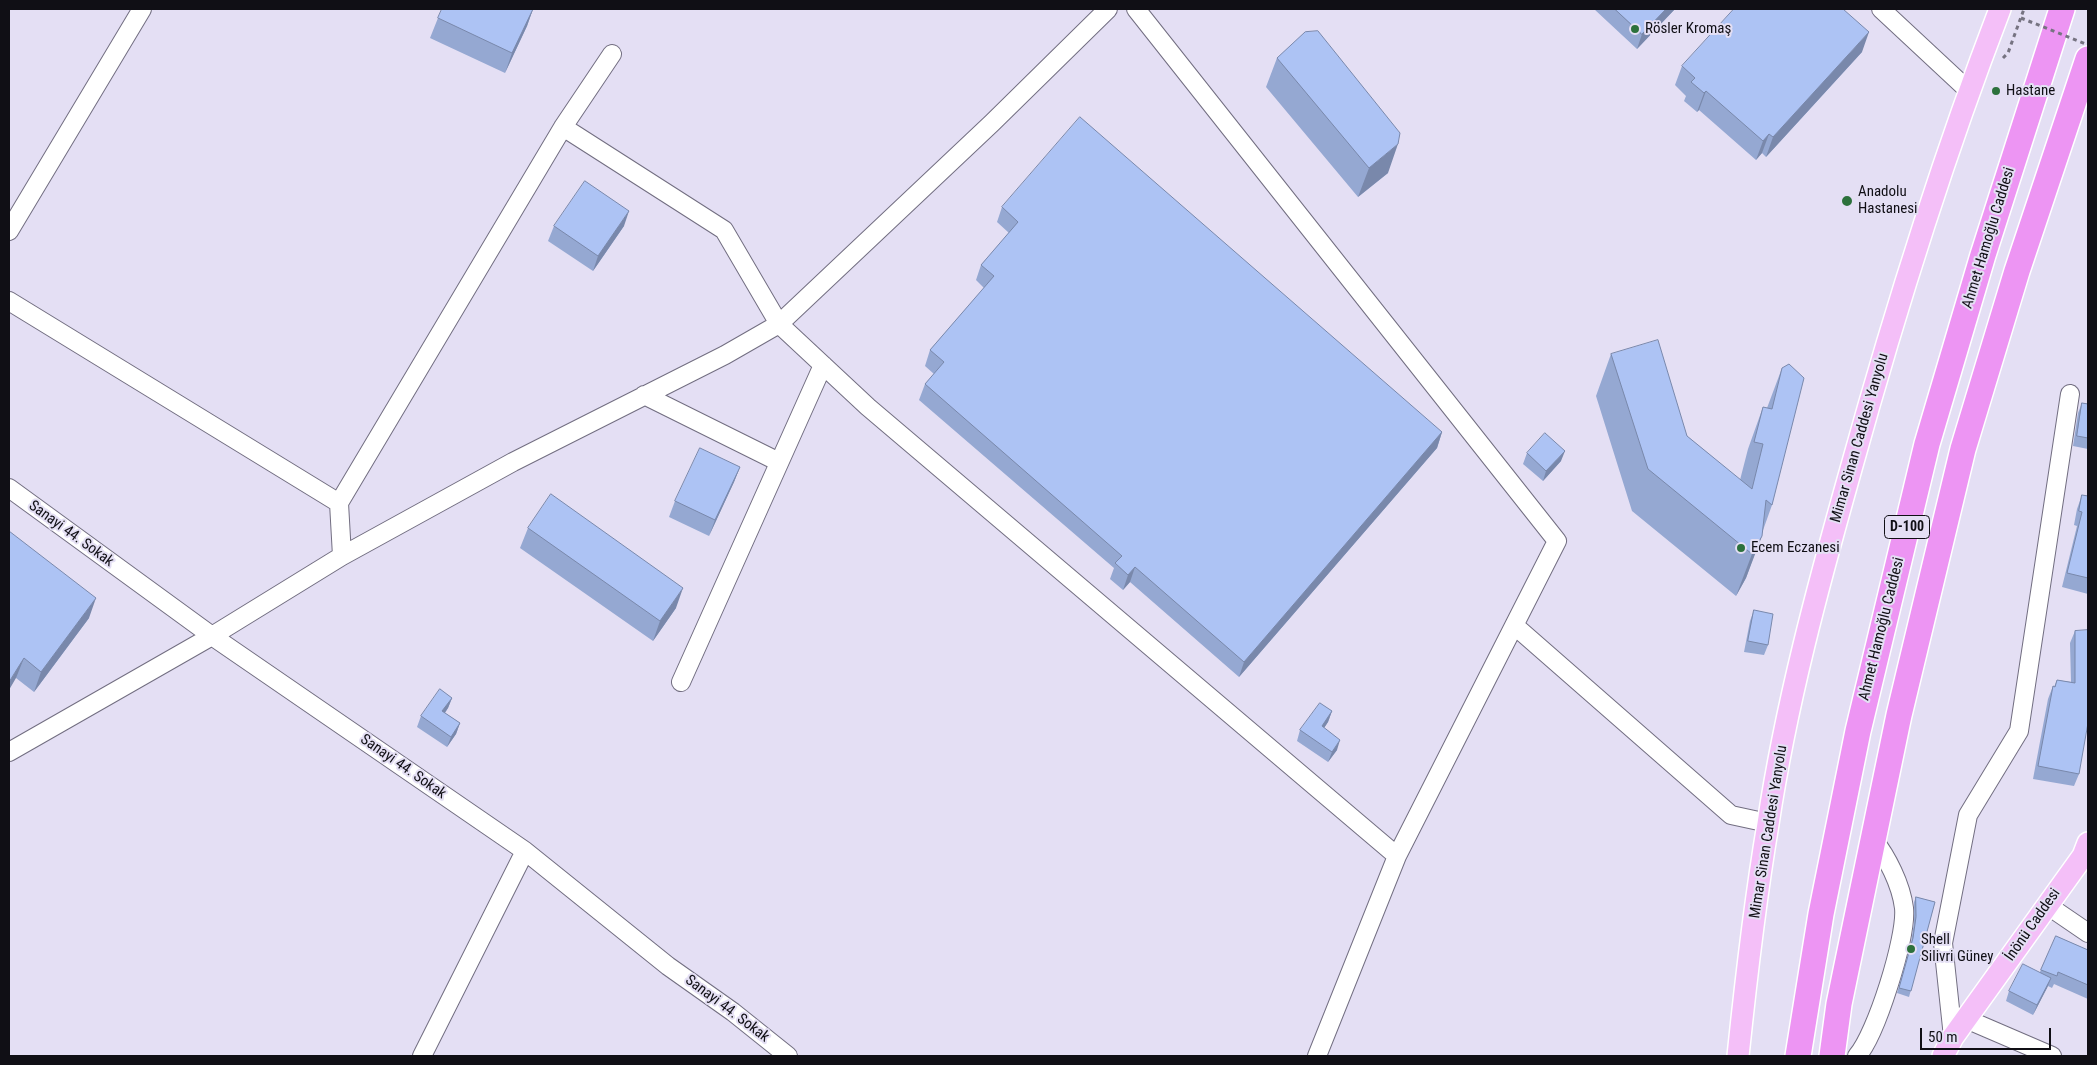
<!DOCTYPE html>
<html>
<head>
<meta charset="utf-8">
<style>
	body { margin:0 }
	#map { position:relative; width:2097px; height:1065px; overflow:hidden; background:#e4dff4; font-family:"Roboto Condensed",sans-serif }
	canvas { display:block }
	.frame { position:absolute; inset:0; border:10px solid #100f15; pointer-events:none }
	.scale { position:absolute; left:1920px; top:1028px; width:131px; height:22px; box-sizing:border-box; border:2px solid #100f15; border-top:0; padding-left:6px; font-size:15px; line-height:18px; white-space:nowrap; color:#100f15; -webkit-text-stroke:4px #e4dff4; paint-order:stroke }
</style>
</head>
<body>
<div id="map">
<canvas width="2097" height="1065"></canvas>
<div class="frame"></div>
<div class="scale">50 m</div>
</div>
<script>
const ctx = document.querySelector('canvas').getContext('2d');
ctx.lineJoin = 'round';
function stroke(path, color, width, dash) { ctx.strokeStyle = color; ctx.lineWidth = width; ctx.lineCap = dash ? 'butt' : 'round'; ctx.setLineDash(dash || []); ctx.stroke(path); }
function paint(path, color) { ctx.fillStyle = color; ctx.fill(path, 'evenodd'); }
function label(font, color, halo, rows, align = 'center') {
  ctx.font = font + ' "Roboto Condensed",sans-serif'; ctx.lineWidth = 4; ctx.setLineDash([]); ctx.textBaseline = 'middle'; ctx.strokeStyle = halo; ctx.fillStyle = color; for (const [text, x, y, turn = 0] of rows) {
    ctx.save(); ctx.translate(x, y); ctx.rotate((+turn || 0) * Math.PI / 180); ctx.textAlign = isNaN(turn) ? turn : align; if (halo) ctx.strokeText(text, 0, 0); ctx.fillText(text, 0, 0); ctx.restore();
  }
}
const minor = new Path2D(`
	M1136 9 1557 541 1397 856 1317 1056
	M1881 9 1969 91
	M563 127 724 230 779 324 868 407 1397 856
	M9 231 142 9
	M9 301 339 503
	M644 395 779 462
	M9 488 212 636 525 851 668 966 733 1012 788 1056
	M342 556 339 503 563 127 612 54
	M1515 626 1731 815 1768 823
	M681 682 823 365
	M9 752 212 636 342 556 513 462 725 355 779 324 992 123 1108 9
	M2047 905 2088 933
	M1966 1019 2052 1056
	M1953 1037 1943 943 1968 815 2019 731 2070 394
	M422 1056 525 851
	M1857 1056C1876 1035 1907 937 1904 908 1901 884 1887 857 1873 839`);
const major = new Path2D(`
	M1738 1056C1746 979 1755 901 1768 824 1786 704 1818 586 1851 469 1894 314 1942 160 2000 9
	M1943 1056 1953 1037 2083 856 2088 843`);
const highway = new Path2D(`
	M1798 1056 1821 914 1858 731 1927 444 1983 255 2062 9
	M1832 1056 1839 1004 1899 715 1963 449 2017 271 2088 59`);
stroke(minor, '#726e81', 20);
stroke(major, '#fff', 24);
stroke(highway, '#fff', 28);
stroke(new Path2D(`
	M2003 58 2008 53 2024 9`), '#767381', 3, [4, 4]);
stroke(minor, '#fff', 18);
stroke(major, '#f4bff8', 21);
stroke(highway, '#ed95f3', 25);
stroke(new Path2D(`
	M2021 18 2088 45`), '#767381', 3, [4, 4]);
paint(new Path2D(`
	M533 9 527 26 505 73 430 38 438 18Z
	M1594 9H1675L1637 49Z
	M1862 52 1766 157 1762 153 1756 160 1699 110 1697 112 1684 101 1686 96 1675 85 1682 66Z
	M1277 58 1388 173 1358 197 1266 87Z
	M1002 207 1442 432 1437 448 1239 677 1130 582 1123 590 1110 579 1114 568 919 400 925 384 934 374 925 366 930 350 984 288 976 280 981 265 1009 233 997 222Z
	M554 226H624L593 271 548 241Z
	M1611 354 1687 436 1740 480 1748 449 1763 407 1767 408 1782 368 1772 505 1746 578 1736 596 1632 511 1596 396Z
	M2082 403 2088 404V449L2073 446 2078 413Z
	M1527 453 1561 461 1543 481 1523 464Z
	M740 467 734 482 709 536 669 517 675 501Z
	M2082 495 2088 496V594L2062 587 2077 526 2074 525 2077 509Z
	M528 528 676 608 653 641 520 548Z
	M9 531 89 618 34 692 16 678Z
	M1754 610 1768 645 1764 655 1744 652 1750 621Z
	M2075 631 2079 774 2074 786 2033 779 2048 699 2053 686 2054 687 2057 680 2071 682 2070 643Z
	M452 698 448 708 445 713 460 723 456 734 447 747 417 727 421 716Z
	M1332 711 1328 722 1324 728 1337 750 1328 762 1297 741 1300 730Z
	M1916 897 1935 902 1909 997 1897 993 1911 943 1914 922V902Z
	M2056 936 2088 950V999L2054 984 2052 988 2048 986 2033 1015 2006 1001 2009 991 2040 972Z`), '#95a8d2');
paint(new Path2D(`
	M533 9 527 26 505 73 512 53Z
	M1666 9H1675L1637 49 1642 34Z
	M1869 32 1862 52 1766 157 1773 137Z
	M1706 91 1699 110 1697 112 1704 93Z
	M1769 134 1762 153 1756 160 1763 141Z
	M1398 144 1388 173 1358 197 1369 168Z
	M629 211 624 226 593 271 598 256Z
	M1442 432 1437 448 1239 677 1244 662Z
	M1565 451 1561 461 1543 481 1546 471Z
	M740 467 734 482 709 536 715 520Z
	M1762 536 1746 578 1736 596 1752 554Z
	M1135 567 1130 582 1123 590 1128 575Z
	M683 588 676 608 653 641 660 621Z
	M96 598 89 618 34 692 41 672Z
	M24 658 16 678 9 690V682Z
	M452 698 448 708 439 721 442 711Z
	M1332 711 1328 722 1318 737 1322 726Z
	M460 723 456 734 447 747 451 737Z
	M1340 740 1337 750 1328 762 1332 752Z
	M2051 978 2047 988 2033 1015 2037 1005Z`), '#7988ab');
const building = new Path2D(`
	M442 9H533L512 53 438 18Z
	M1615 9H1666L1642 34Z
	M1734 9H1843L1869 32 1773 137 1769 134 1763 141 1706 91 1704 93 1691 82 1695 78 1682 66Z
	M1318 31 1400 133 1398 144 1369 168 1277 58 1305 32Z
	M1080 117 1442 432 1244 662 1135 567 1128 575 1115 563 1122 556 925 384 944 362 930 350 994 276 981 265 1018 222 1002 207Z
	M585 181 629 211 598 256 554 226Z
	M1658 340 1687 436 1752 489 1763 444 1754 442 1763 407 1772 409 1782 368 1789 364 1804 378 1772 505 1766 500 1762 536 1752 554 1648 469 1611 354Z
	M2082 403 2088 404V438L2077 436Z
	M1545 433 1565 451 1546 471 1527 453Z
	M700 448 740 467 715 520 675 501Z
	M551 494 683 588 660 621 528 528Z
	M2082 495 2088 496V578L2067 573 2082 512 2079 511Z
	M9 531 96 598 41 672 24 658 9 682Z
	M1754 610 1773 614 1768 645 1748 641Z
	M2088 630V723L2079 774 2038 766 2053 686 2055 687 2057 680 2075 683V631Z
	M440 689 452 698 442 711 460 723 451 737 421 716Z
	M1320 703 1332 711 1322 726 1340 740 1332 752 1300 730Z
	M1916 897 1935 902 1911 991 1899 988 1913 938 1916 917Z
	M2056 936 2088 950V985L2058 972 2057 976 2041 970Z
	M2023 964 2051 978 2037 1005 2009 991Z`);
paint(building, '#adc3f4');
stroke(building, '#7988ab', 1);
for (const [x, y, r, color] of [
	[1635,29,5,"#2c713c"],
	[1996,91,5,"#2c713c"],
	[1847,201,6,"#2c713c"],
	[1741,548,5,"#2c713c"],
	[1911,949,5,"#2c713c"]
]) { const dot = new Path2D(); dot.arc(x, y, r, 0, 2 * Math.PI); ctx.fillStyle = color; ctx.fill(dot); stroke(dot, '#e4dff4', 2); }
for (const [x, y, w] of [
	[1907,527,45]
]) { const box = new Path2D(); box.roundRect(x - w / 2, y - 11.5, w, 23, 4); ctx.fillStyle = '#e4dff4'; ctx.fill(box); stroke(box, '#100f15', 1); }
label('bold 14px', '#100f15', null, [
	["D-100",1907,527]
]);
label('15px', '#100f15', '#e4dff4', [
	["Rösler Kromaş",1645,29],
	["Hastane",2006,91],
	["Anadolu",1858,192],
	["Hastanesi",1858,209],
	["Ecem Eczanesi",1751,548],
	["Shell",1921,940],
	["Silivri Güney",1921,957]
], 'left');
label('15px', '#100f15', '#e4dff4', [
	["Ahmet Hamoğlu Caddesi",1989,238,-73],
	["Mimar Sinan Caddesi Yanyolu",1860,438,-74],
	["Sanayi 44. Sokak",71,534,36],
	["Ahmet Hamoğlu Caddesi",1882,629,-76],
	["Sanayi 44. Sokak",403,767,35],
	["Mimar Sinan Caddesi Yanyolu",1769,832,-81],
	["İnönü Caddesi",2033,925,-55],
	["Sanayi 44. Sokak",727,1009,37]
]);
</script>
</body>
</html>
